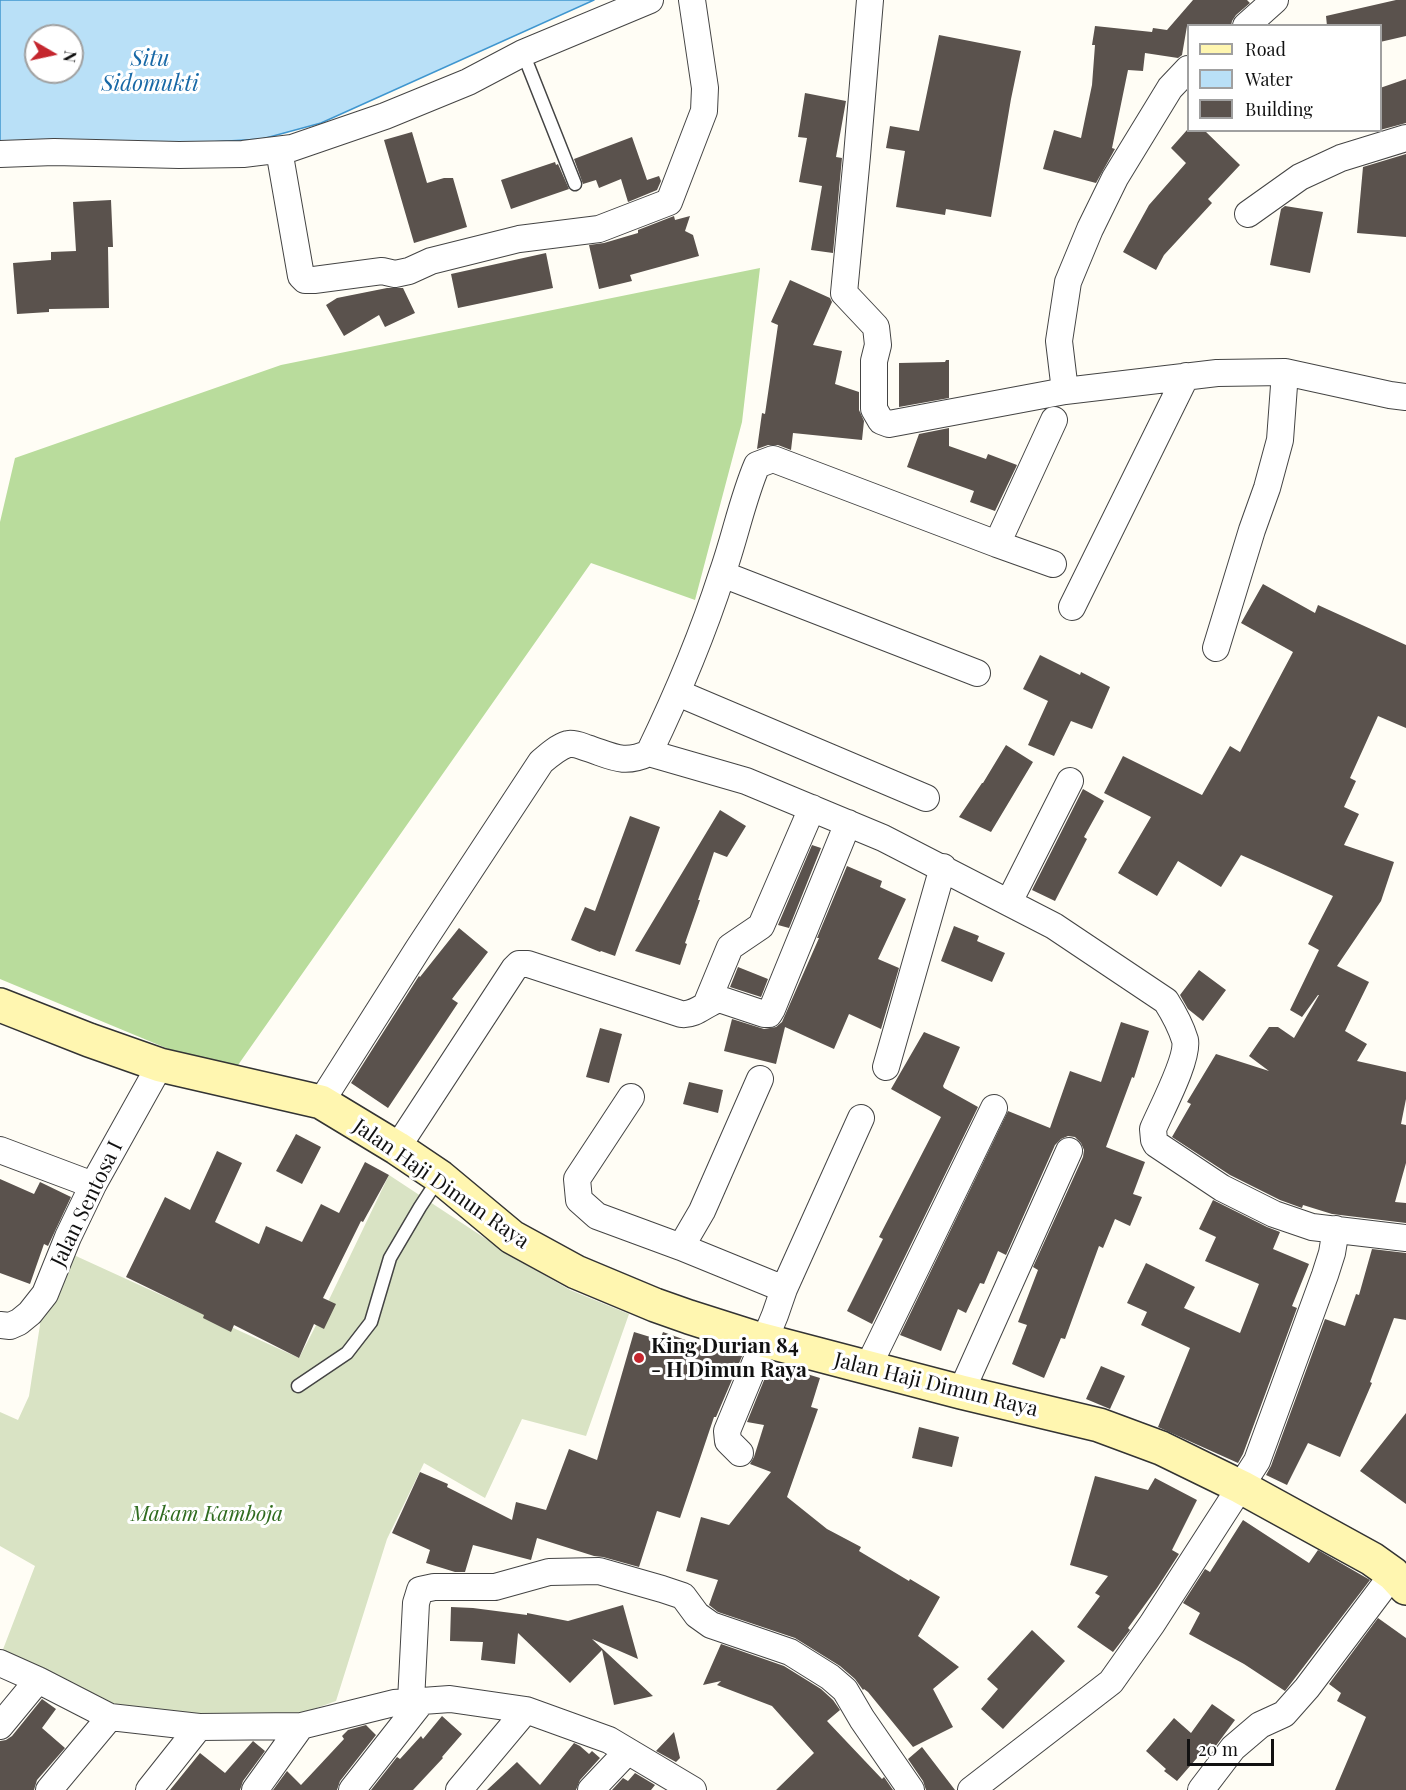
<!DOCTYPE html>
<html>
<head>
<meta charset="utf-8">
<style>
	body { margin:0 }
	#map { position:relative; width:1406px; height:1790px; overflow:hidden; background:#fffdf5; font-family:"Playfair Display",serif }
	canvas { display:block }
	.legend { position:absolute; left:1187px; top:24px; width:195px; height:108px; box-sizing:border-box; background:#fff; border:2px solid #a0a0a0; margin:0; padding:8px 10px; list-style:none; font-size:18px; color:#111 }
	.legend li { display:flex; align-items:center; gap:12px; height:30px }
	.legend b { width:30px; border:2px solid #a0a0a0 }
	.north { position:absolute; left:24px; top:24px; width:60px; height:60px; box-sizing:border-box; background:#fff; border:2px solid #a0a0a0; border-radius:50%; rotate:99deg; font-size:16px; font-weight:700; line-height:24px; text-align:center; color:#111 }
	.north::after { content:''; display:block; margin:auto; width:21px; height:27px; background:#c4262e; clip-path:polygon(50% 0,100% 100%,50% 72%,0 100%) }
	.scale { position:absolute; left:1187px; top:1739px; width:87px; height:27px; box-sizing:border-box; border:3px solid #111; border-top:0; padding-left:8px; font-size:18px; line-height:21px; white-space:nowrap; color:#111; -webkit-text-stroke:4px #fff; paint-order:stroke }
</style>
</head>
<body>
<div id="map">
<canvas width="1406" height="1790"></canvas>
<ul class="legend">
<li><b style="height:8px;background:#fff6b0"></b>Road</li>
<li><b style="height:16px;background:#b9e0f7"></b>Water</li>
<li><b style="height:16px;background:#5a524d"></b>Building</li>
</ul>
<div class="north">N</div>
<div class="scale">20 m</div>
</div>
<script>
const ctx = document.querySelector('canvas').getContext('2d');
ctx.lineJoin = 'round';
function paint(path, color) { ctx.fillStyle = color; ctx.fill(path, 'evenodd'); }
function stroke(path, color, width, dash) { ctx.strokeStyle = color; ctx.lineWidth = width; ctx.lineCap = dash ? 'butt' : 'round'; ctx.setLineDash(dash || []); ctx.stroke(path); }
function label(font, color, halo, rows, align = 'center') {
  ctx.font = font + ' "Playfair Display",serif'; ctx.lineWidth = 6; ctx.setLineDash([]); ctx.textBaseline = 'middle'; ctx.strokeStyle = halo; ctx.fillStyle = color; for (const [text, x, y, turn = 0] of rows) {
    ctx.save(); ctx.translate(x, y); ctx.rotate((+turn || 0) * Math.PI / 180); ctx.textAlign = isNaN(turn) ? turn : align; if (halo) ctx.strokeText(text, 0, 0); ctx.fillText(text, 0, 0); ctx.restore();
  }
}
paint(new Path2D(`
	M760 268 742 422 695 600 591 563 231 1075 0 979V522L15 458 281 365Z`), '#b9dc9c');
paint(new Path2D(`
	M389 1175 518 1260 570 1290 629 1314 586 1436 522 1419 485 1498 424 1463 387 1539 336 1701 289 1718 244 1719 106 1707 2 1652 35 1566 0 1546V1412L18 1420 29 1396 44 1299 65 1251 299 1358 325 1308Z`), '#d9e3c4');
const water = new Path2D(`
	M0 0H594L321 123 262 139 193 143 0 146ZM36 36H72V72H36Z`);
paint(water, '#b9e0f7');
stroke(water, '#3f96cf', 1.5);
paint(new Path2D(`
	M1193 0H1247L1250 3 1236 15 1232 21 1231 26H1187L1182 55 1178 58 1145 53 1143 71 1128 70 1112 148 1115 149 1096 183 1043 169 1054 130 1081 138 1092 85 1095 45H1092L1095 26 1152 32 1153 28 1167 30Z
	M1396 0H1406V36L1380 42V26H1327L1326 16Z
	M939 35 1021 51 1011 99 991 217 946 209 945 215 896 207 905 151 886 148 890 126 919 131Z
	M1406 79V123L1380 130V88Z
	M805 93 846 101 836 157 842 158 833 253 811 250 822 186 799 182 807 138 798 137Z
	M1187 130H1204L1240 165 1208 199 1212 203 1164 255 1156 270 1123 252 1149 205 1186 163 1171 148Z
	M412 132 427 183 444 178H453L467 227 414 243 384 140Z
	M632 137 647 180 659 176 661 181 657 190 628 202 621 179 599 188 596 180 583 184 574 159Z
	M1406 154V237L1357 233 1363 167Z
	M555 162 556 165 558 164 569 189 511 209 501 180Z
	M111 200 113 247H108L109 308 49 309V312L17 314 13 263 51 260V252L76 251 73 202Z
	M1285 206 1323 212 1310 273 1270 265 1281 209Z
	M674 216 675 220 690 216 685 231 693 235 699 256 630 275 632 281 599 289 589 245 604 243 638 233V230Z
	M546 253 553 288 458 308 451 274Z
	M790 280 830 298 832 302 813 345 842 351 835 384 859 392V410L864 421 862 440 793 433 791 450 778 445H768L757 449 762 413 765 414 778 325 771 322Z
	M387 288H403L415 313 385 327 379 315 344 336 326 305 337 298Z
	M946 360H949V398L899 407V363L945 362Z
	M949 428V446L986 459 988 454 1017 465 995 511 970 502 974 491 907 467 919 434Z
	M1263 584 1315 613 1318 605 1406 645V728L1378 716 1350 778 1356 781 1344 807 1359 814 1344 845 1394 862 1381 901 1337 966 1369 982 1345 1031 1367 1044 1357 1061 1406 1072V1099L1401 1124 1406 1125V1163L1395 1202 1406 1203V1223L1332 1214 1303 1205 1302 1208 1280 1200 1230 1175 1172 1137 1191 1104 1187 1102 1216 1054 1269 1071 1249 1056 1269 1027H1278L1294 1038 1319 995H1318L1302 1017 1290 1010 1319 950 1308 944 1333 896 1241 855 1221 887 1178 861 1157 896 1118 873 1151 817 1104 793 1123 756 1202 795 1230 746 1240 752 1293 652 1241 623Z
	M1040 655 1080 675 1081 672 1110 687 1092 729 1071 721 1054 756 1028 745 1048 701 1023 689Z
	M1006 745 1033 762 991 832 959 817 982 783H983Z
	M1083 789 1104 801 1084 837 1087 839 1055 901 1032 890Z
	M720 810 746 826 727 857 714 852 698 900H700L685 943 687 944 680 965 635 951Z
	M630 816 660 827 615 956 601 951 600 952 571 940 585 907 595 911Z
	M812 845 821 848 789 928 778 925Z
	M847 866 882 881 880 887 906 899 878 959 899 968 881 1029 849 1014 834 1049 785 1027 776 1064 724 1051 732 1019 764 1029 776 1027 782 1022 819 938H817Z
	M954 926 979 936 977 941 1005 953 992 982 941 961Z
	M459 928 488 952 452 999 458 1003 388 1108 351 1083 419 976 420 977Z
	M738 967 768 979 761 997 730 987Z
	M1199 970 1226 990 1203 1021 1188 1009 1180 995Z
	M1121 1022 1149 1031 1134 1078 1132 1077 1106 1147 1145 1162 1133 1194 1142 1197 1130 1226 1115 1219 1103 1248 1099 1246 1065 1339 1061 1338 1044 1378 1012 1364 1027 1325 1018 1322 1038 1270 1033 1267 1083 1157 1084 1150 1081 1143 1075 1137 1068 1136 1061 1139 1055 1145 1006 1255 998 1251 984 1284 980 1283 966 1313 958 1309 941 1351 900 1335 1008 1111 1050 1128 1070 1071 1101 1082Z
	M600 1028 622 1034 609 1083 586 1077Z
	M924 1032 960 1047 943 1086 944 1088 978 1107 872 1324 847 1311 883 1239 879 1237 941 1117 891 1089Z
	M689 1082 723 1090 718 1113 683 1104Z
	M296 1134 321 1147 302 1184 276 1171Z
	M217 1151 242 1163 215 1222 259 1244 266 1226 302 1242 321 1204 339 1213 365 1162 389 1175 363 1222 361 1221 323 1298 336 1304 324 1329 314 1324 299 1358 234 1325 231 1332 203 1318 204 1315 126 1277 165 1197 190 1210Z
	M0 1179 34 1194 40 1182 71 1197 48 1246 44 1244 30 1284 0 1273Z
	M1213 1200 1267 1227 1280 1232 1273 1249 1309 1264 1292 1306 1297 1308 1243 1454 1238 1463 1158 1427 1190 1348 1141 1325 1147 1312 1127 1303 1146 1263 1195 1287 1184 1308 1240 1333 1259 1284 1205 1261 1216 1237 1199 1229Z
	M1372 1249 1406 1253V1320L1394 1318 1370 1382 1372 1383 1340 1457 1308 1443 1287 1485 1266 1475 1271 1466 1325 1319 1345 1326 1356 1294 1359 1295Z
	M634 1332 660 1340 663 1332 722 1353 723 1348 743 1354 716 1417H714L680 1518 657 1511 639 1567 603 1557 594 1556 537 1538 531 1560 473 1545 465 1572H455L426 1563 430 1550 392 1533 420 1472 448 1484 447 1487 512 1520 516 1502 546 1510 569 1449 597 1460Z
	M771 1363 820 1378 811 1407 818 1409 787 1497 827 1529 861 1547 859 1551 909 1581 910 1579 940 1597 918 1636 959 1667 933 1689 953 1727 913 1747 868 1692 864 1689 863 1690 855 1679 840 1666 795 1638 718 1612 709 1605 718 1580 686 1571 701 1517 729 1525 771 1472 750 1464 754 1457 764 1425 747 1422Z
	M1101 1366 1125 1376 1110 1409 1086 1399Z
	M1406 1413V1504L1360 1471Z
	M919 1427 959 1437 952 1467 912 1458Z
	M1095 1476 1148 1490 1155 1478 1197 1500 1172 1550 1179 1554 1157 1588 1128 1628 1130 1630 1113 1652 1077 1627 1100 1596 1095 1593 1108 1576 1070 1565Z
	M1243 1520 1309 1563 1318 1550 1370 1580 1285 1691 1244 1664 1189 1634 1200 1613 1183 1603 1205 1569 1210 1572Z
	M623 1605 638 1659 592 1639 653 1696 614 1705 602 1650 570 1683 518 1633 515 1664 481 1660 483 1642 450 1641 451 1607 473 1608 527 1615V1613L568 1621Z
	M1378 1618 1406 1638V1790H1335L1366 1717 1337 1701 1341 1693 1329 1684Z
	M1032 1630 1065 1661 1003 1729 981 1709 998 1689 987 1679Z
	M721 1644 784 1666 821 1689 833 1700 840 1710 827 1721 882 1779 884 1777 893 1790H776L814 1753 772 1706 717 1685 721 1681 703 1685Z
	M42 1699 56 1709 42 1728 65 1748 37 1780 34 1790H0V1741L6 1740 12 1736Z
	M1212 1704 1235 1720 1215 1747 1210 1743 1177 1781 1164 1771 1166 1769 1146 1751 1174 1718 1191 1733Z
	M442 1716 462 1734 442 1757 443 1758 413 1790H371L397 1757 400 1759 421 1736 423 1739Z
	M366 1725 376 1735 340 1781 337 1790H273L287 1771 301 1785 344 1739 342 1736 348 1730Z
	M674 1732 680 1758 676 1762 656 1751Z
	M253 1741 265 1751 243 1781 240 1790H170L200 1753 225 1773Z
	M574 1743 580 1746 589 1754 592 1751 600 1758 580 1780 576 1790H487L517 1762 540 1785Z
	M922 1747 955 1790H926L923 1781 908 1759Z
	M635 1773 655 1785 651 1790H612L623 1778 628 1781Z`), '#5a524d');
const lane = new Path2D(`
	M523 53 575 184
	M298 1386 347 1353 371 1322 390 1258 420 1207 439 1178`);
const street = new Path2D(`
	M870 0 857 156 844 293 876 327 878 345 874 361V409L881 421 889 424 1065 391 1217 373 1285 372 1390 395 1406 397
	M1246 26 1275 0
	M279 150 301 276 305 280H314L382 271 395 274 409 271 431 261 519 239 599 229 669 202 704 111 705 88 692 0
	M0 154 54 152 179 155 243 154 292 148 385 116 468 82 523 53 650 0
	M1248 214 1300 177 1341 158 1406 138
	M1065 391 1059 341 1068 282 1090 229 1115 178 1170 88 1188 69
	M997 544 1053 564
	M722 574 977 673
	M1072 607 1186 376
	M1216 648 1252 530 1267 488 1280 440 1285 372
	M678 693 926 798
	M649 753 746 781 883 838 1054 926 1166 1001C1173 1012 1181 1027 1185 1040 1189 1058 1161 1110 1153 1129L1154 1140 1156 1144 1222 1188 1274 1214 1312 1227 1406 1238
	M1009 902 1070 781
	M706 1005 730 947 761 926 812 808
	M886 1067 943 867
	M631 1097 577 1179 579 1200 597 1216 681 1247 784 1289 861 1118
	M321 1102 418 949 541 762C549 755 558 747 568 744 575 743 581 746 587 748 612 756 623 765 649 753 677 695 702 636 722 574 735 538 742 500 757 465L773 459 997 544 1054 420
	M397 1148 514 969 519 964H528L681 1014C695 1016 706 1003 719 999L764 1014H769L772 1009 848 823
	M0 1150 93 1185
	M681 1247 702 1211 760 1079
	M0 1325 10 1326 19 1322 30 1313 45 1294 68 1237 93 1185 160 1065
	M868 1367 994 1108
	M961 1392 1069 1151
	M740 1453 728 1441 727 1431 775 1315 784 1289
	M0 1663 38 1680 110 1717 199 1727 301 1726 394 1703 450 1699 526 1710 609 1740 693 1790
	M411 1701 416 1603 420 1590 434 1587H495L549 1572 599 1571 662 1589 683 1596 697 1615 711 1625 790 1652 830 1677 845 1690 862 1719 911 1790
	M0 1726 38 1680
	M49 1790 110 1717
	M149 1790 199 1727
	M255 1790 301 1726
	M352 1790 422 1701
	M459 1790 526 1710
	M591 1790 627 1752
	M971 1790 1111 1682 1152 1624 1257 1461 1325 1275 1332 1253 1336 1229
	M1201 1790 1233 1748 1260 1725 1284 1714 1307 1688 1393 1574`);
const secondary = new Path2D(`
	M0 1005 89 1040 160 1065 321 1102 397 1148 440 1177 512 1237 576 1272 655 1305 689 1317 755 1338 961 1392 1099 1425 1161 1448 1241 1487 1372 1559 1393 1574 1406 1588`);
stroke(lane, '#444', 15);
stroke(street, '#444', 28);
stroke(secondary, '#333', 36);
stroke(lane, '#fff', 12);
stroke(street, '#fff', 26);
stroke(secondary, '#fff6b0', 33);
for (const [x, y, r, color] of [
	[639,1358,6,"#c4262e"]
]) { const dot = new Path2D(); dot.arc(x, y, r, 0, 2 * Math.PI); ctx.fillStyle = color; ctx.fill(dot); stroke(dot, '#fff', 2); }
label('21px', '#111', '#fff', [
	["Jalan Haji Dimun Raya",441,1184,35],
	["Jalan Sentosa I",87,1204,-64],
	["Jalan Haji Dimun Raya",936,1385,14]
]);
label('bold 21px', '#111', '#fff', [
	["King Durian 84",651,1346],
	["- H Dimun Raya",651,1370]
], 'left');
label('italic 21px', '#2f6b1f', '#fff', [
	["Makam Kamboja",207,1514]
]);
label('italic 22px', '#1768a6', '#fff', [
	["Situ",150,59],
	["Sidomukti",150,84]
]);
</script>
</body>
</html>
